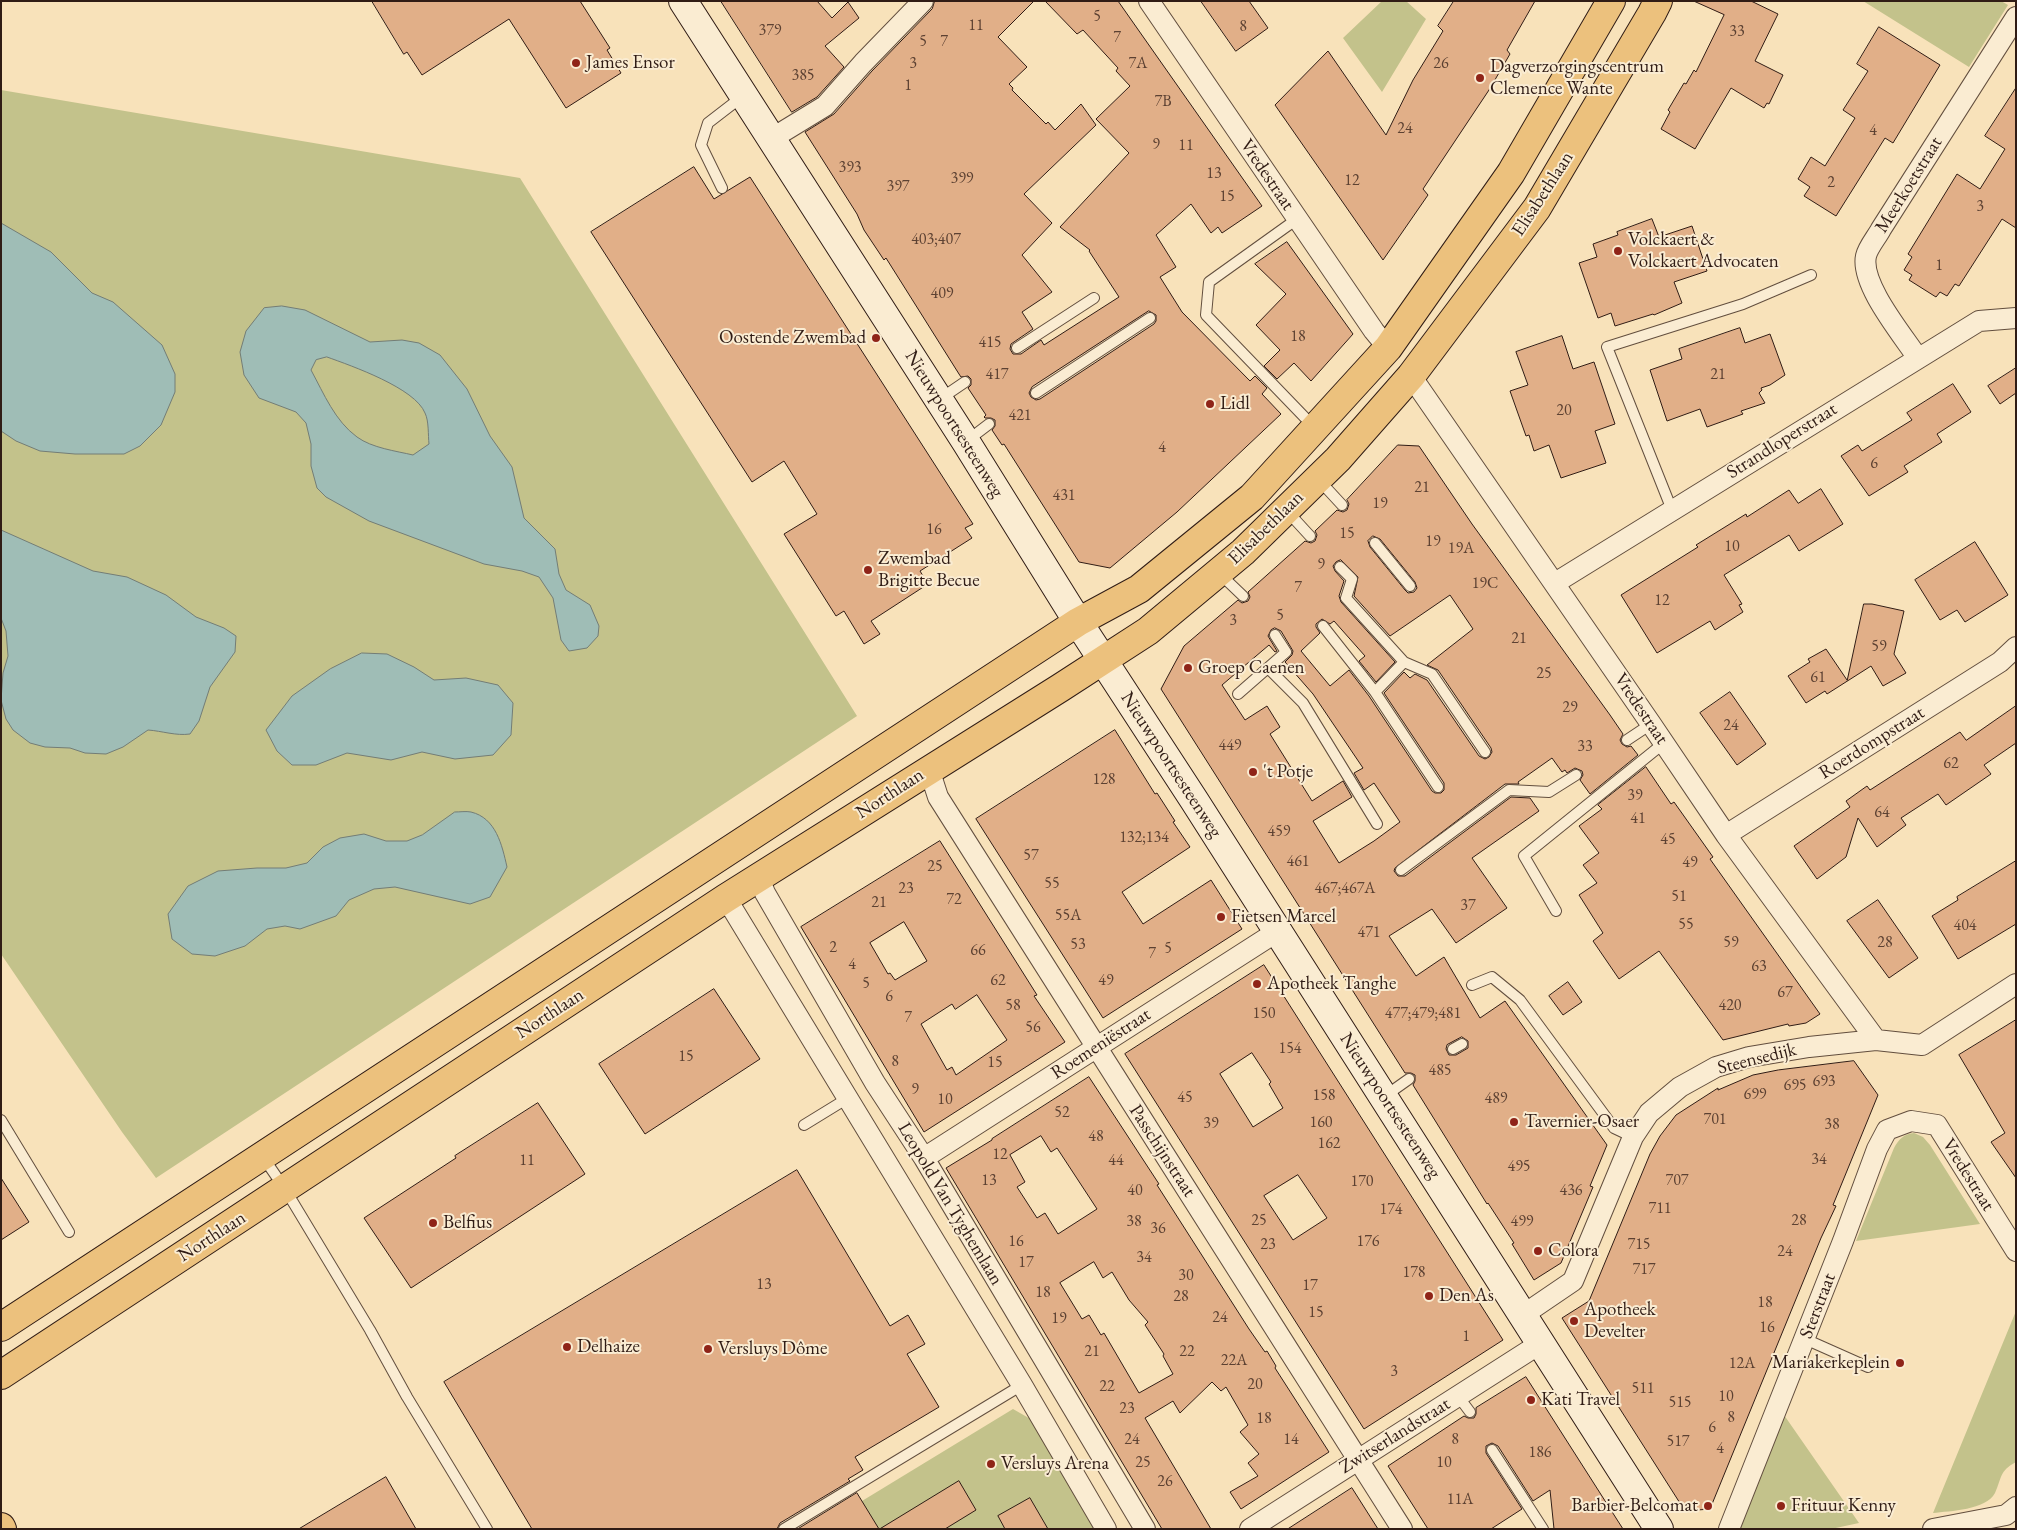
<!DOCTYPE html>
<html>
<head>
<meta charset="utf-8">
<style>
	body { margin:0 }
	#map { position:relative; width:2017px; height:1530px; overflow:hidden; background:#f8e2ba; font-family:"EB Garamond",serif }
	canvas { display:block }
	.frame { position:absolute; inset:0; border:2px solid #301c15; pointer-events:none }
</style>
</head>
<body>
<div id="map">
<canvas width="2017" height="1530"></canvas>
<div class="frame"></div>
</div>
<script>
const ctx = document.querySelector('canvas').getContext('2d');
ctx.lineJoin = 'round';
function paint(path, color) { ctx.fillStyle = color; ctx.fill(path, 'evenodd'); }
function stroke(path, color, width, dash) { ctx.strokeStyle = color; ctx.lineWidth = width; ctx.lineCap = dash ? 'butt' : 'round'; ctx.setLineDash(dash || []); ctx.stroke(path); }
function label(font, color, halo, rows, align = 'center') {
  ctx.font = font + ' "EB Garamond",serif'; ctx.lineWidth = 4; ctx.setLineDash([]); ctx.textBaseline = 'middle'; ctx.strokeStyle = halo; ctx.fillStyle = color; for (const [text, x, y, turn = 0] of rows) {
    ctx.save(); ctx.translate(x, y); ctx.rotate((+turn || 0) * Math.PI / 180); ctx.textAlign = isNaN(turn) ? turn : align; if (halo) ctx.strokeText(text, 0, 0); ctx.fillText(text, 0, 0); ctx.restore();
  }
}
paint(new Path2D(`
	M1382 1H1406L1426 19 1382 92 1343 38Z
	M1863 1H2001L2008 5 1969 67Z
	M1 90 520 178 857 716 156 1178 122 1132 1 954Z
	M1914 1133 1923 1137 1930 1145 1980 1224 1856 1241 1894 1148C1899 1139 1904 1134 1914 1133Z
	M2016 1311V1462C1999 1471 2002 1478 1995 1493 1986 1510 1950 1511 1933 1513Z
	M1013 1409 1034 1421 1099 1529H816Z
	M1784 1415 1859 1523 1831 1529H1738Z`), '#c3c28b');
const water = new Path2D(`
	M1 223 51 252 92 293 113 302 162 345 175 374V392L161 425 140 446 124 454H75L40 451 16 441 1 431Z
	M282 306 305 310 370 342 402 340 419 343 440 355 467 389 490 436 512 467 524 518 555 549 559 574 566 590 590 605 599 626 598 636 587 648 569 651 561 640 553 598 539 577 522 571 484 564 369 521 326 497 317 488 311 466V444L306 423 296 412 259 398 244 375 240 352 246 331 264 308ZM327 357C352 366 415 388 425 413 429 421 428 435 429 444L413 455C396 451 372 448 357 437 335 421 324 394 311 370L316 360Z
	M1 530 93 571 127 577 166 595 196 617 224 628 236 636 235 652 210 687 199 721 190 734C176 736 162 731 148 730L123 747 106 754 85 753 70 748 45 747 30 743 13 730 6 719 1 700 3 673 8 656 6 631 1 618Z
	M362 653 387 654 414 667 434 680 466 678 498 685 513 703 511 735 493 755 455 759 422 752 391 760 347 753 316 765H292L277 751 266 730 292 696 330 669Z
	M455 812C460 812 466 811 471 812 496 818 502 845 507 867L490 897 470 904 395 887 374 889 349 900 336 916 300 929 285 926 267 929 245 946 215 956 192 954 172 939 168 914 188 886 218 871 257 868H286L307 863 323 847 340 838 364 834 386 841H407L422 835Z`);
paint(water, '#9fbdb6');
stroke(water, '#737d76', 1);
const building = new Path2D(`
	M372 1H580L610 48 607 50 621 73 566 108 509 19 422 75 407 52 404 54Z
	M721 1H817L832 18 848 2 859 18 825 46 844 67 817 97 792 112Z
	M935 1H1034L998 37 1027 67 1009 84 1013 88 1012 90 1046 124 1048 122 1055 130 1081 104 1096 125 1024 194 1052 223 1022 255 1052 292 1022 312 1033 329 1011 344 1010 349 1013 354H1021L1041 340 1044 345 1119 297 1089 251 1090 250 1060 227 1129 153 1096 119 1130 86 1116 71 1118 68 1083 30 1077 34 1045 1H1118L1262 206 1222 233 1218 227 1211 233 1191 204 1156 235 1176 267 1160 277 1182 312 1250 381 1255 376 1267 388 1262 394 1281 414 1177 512 1110 568 1079 562 1004 444 1002 445 992 430 995 426V420L991 418H985L984 417 986 415 968 388 971 385V379L968 376 961 377 959 374 886 258 884 260 864 230 857 214 805 132 834 114 872 71 932 9ZM1149 311 1156 315V321L1154 324 1040 399 1036 400 1031 397 1029 393 1032 387Z
	M1201 1H1249L1268 28 1236 51Z
	M1454 1H1535L1507 50 1510 54 1489 90 1423 189 1428 195 1383 260 1275 105 1328 51 1386 135 1413 80 1443 31 1438 26Z
	M1694 1H1751L1778 14 1755 61 1783 75 1769 104 1767 103 1764 108 1731 88 1695 149 1661 129 1670 112 1668 110 1684 83 1686 84 1694 70 1696 72 1724 15Z
	M1879 27 1940 65 1893 143 1885 138 1836 216 1804 196 1810 187 1798 179 1811 157 1825 166 1855 118 1843 110 1868 71 1857 64Z
	M2016 88V228L2002 219 1959 286 1955 284 1947 296 1940 292 1936 297 1909 280 1912 275 1904 270 1912 257 1908 254 1957 174 1980 189 2005 149 1985 136Z
	M694 167 714 199 750 177 973 524 965 528 972 538 920 571 928 584 871 621 880 634 864 644 844 611 836 616 784 534 817 514 784 461 752 482 591 232Z
	M1652 219 1659 237 1692 226 1707 271 1674 282 1682 303 1654 315 1653 314 1615 326 1611 313 1598 318 1579 263 1597 257 1593 244 1618 235 1617 232Z
	M1287 242 1353 334 1311 381 1294 363 1277 379 1264 366 1280 350 1256 325 1286 294 1255 264Z
	M1740 328 1745 343 1770 334 1785 375 1770 385 1761 388 1762 390 1759 393 1765 403 1741 411 1743 414 1707 427 1700 409 1667 421 1650 370 1682 359 1679 349Z
	M1562 336 1573 369 1594 362 1615 424 1595 431 1606 463 1561 478 1549 445 1534 451 1529 435 1526 436 1510 391 1528 385 1516 352Z
	M2016 368V393L2000 404 1988 386Z
	M1953 384 1971 412 1937 434 1942 442 1904 466 1908 472 1869 496 1841 456 1858 445 1862 451 1912 420 1907 413Z
	M1398 445 1419 446 1472 524 1610 715 1623 734 1620 740 1622 744 1627 747 1631 746 1638 755 1590 794 1580 780 1583 775 1582 771 1575 768 1567 773 1565 770 1562 772 1552 758 1518 782 1519 784H1505L1395 868 1394 871 1398 876H1405L1511 797 1530 798 1539 811 1472 858 1507 908 1456 943 1432 909 1389 936 1416 976 1444 957 1480 1018 1505 1001 1607 1145 1590 1186 1593 1187 1561 1263 1534 1280 1512 1244 1514 1243 1488 1203 1487 1204 1413 1085 1415 1081V1075L1411 1073H1405L1161 689 1184 646 1238 600 1242 603 1248 601 1250 597 1248 592 1305 541 1311 543 1315 541 1317 535 1315 531 1337 510 1343 512 1347 510 1349 504 1347 500ZM1373 536 1380 539 1415 582 1417 588 1414 592 1408 593 1405 590 1370 547 1368 541ZM1341 560 1358 577 1354 596 1390 636 1450 595 1473 629 1427 665 1438 670 1491 748 1492 752 1489 757 1485 759 1479 756 1427 680 1415 674 1410 678 1404 672 1384 693 1444 783V790L1441 793H1435L1432 791 1369 696 1349 670 1330 686 1301 651 1320 633 1316 627V624L1322 619 1330 624 1334 621 1365 656 1359 661 1376 682 1395 662 1341 602 1339 596 1344 581 1335 571 1333 566 1336 562ZM1275 628 1281 631 1293 651 1292 655 1285 662 1313 694 1363 768 1354 773 1364 790 1374 783 1400 822 1374 841 1339 863 1313 821 1352 797 1343 781 1312 801 1270 734 1280 727 1267 706 1245 720 1222 685 1269 645 1275 652 1277 651 1268 636 1271 630ZM1462 1037 1468 1041V1048L1456 1055H1449L1446 1049 1447 1045Z
	M1821 489 1843 524 1799 551 1789 535 1724 575 1742 604 1739 605 1743 612 1715 630 1710 621 1657 653 1621 595 1698 547 1696 545 1746 514 1747 517 1789 490 1798 503Z
	M1975 542 2008 595 1965 622 1957 610 1940 620 1915 580Z
	M1864 604H1872L1904 611 1894 654 1906 673 1883 686 1871 666 1827 694 1825 691 1806 703 1788 676 1810 662 1808 659 1826 649 1847 680Z
	M1730 692 1766 744 1737 765 1700 713Z
	M2016 706V743L1984 765 1991 774 1946 805 1938 794 1901 818 1906 825 1877 847 1858 818 1846 857 1817 879 1794 846 1850 807 1846 801 1867 786 1870 790 1960 732 1966 740Z
	M1115 730 1155 794 1157 793 1175 821 1173 822 1190 847 1122 892 1143 924 1211 880 1242 929 1103 1018 976 819Z
	M1646 767 1671 804 1674 802 1713 857 1710 859 1820 1014 1806 1023 1789 1026 1788 1024 1723 1040 1659 951 1619 979 1593 941 1603 933 1579 895 1597 883 1583 865 1599 853 1579 826 1602 809 1598 805Z
	M940 841 1037 995 1034 996 1065 1042 924 1132 801 927ZM904 922 927 961 895 980 890 973 888 974 870 943ZM977 995 1007 1040 956 1075 952 1067 947 1070 921 1024 952 1004 955 1009Z
	M2016 861V924L1958 959 1932 916 1958 900 1957 897Z
	M1878 900 1918 958 1889 978 1847 921Z
	M1264 965 1503 1340 1364 1429 1125 1054ZM1252 1053 1271 1082 1269 1084 1283 1108 1253 1127 1220 1074ZM1298 1175 1327 1218 1293 1240 1264 1196Z
	M1568 982 1582 1002 1563 1015 1549 996Z
	M714 989 760 1059 645 1134 599 1064Z
	M2016 1020V1178L1991 1142 2005 1133 1959 1055Z
	M1854 1061 1878 1095 1833 1205 1836 1206 1821 1238 1710 1509 1685 1511 1562 1318 1589 1301 1650 1154 1660 1136 1676 1115 1718 1088V1090L1753 1075 1778 1070Z
	M1089 1077 1159 1184 1157 1185 1249 1329 1265 1352 1267 1351 1276 1366 1275 1368 1329 1452 1241 1509 1230 1492 1258 1476 1248 1463 1259 1454 1240 1432 1248 1425 1226 1387 1221 1391 1212 1382 1180 1413 1173 1401 1145 1418 1211 1529H1162L946 1168 992 1140V1139ZM1041 1136 1051 1152 1057 1148 1097 1209 1058 1234 1045 1213 1037 1218 1017 1187 1025 1182 1010 1155ZM1094 1262 1103 1278 1112 1272 1129 1300 1148 1322 1145 1325 1164 1354 1163 1356 1173 1374 1139 1393 1104 1333 1101 1335 1089 1315 1082 1319 1060 1283Z
	M538 1103 585 1174 411 1288 364 1218 456 1158 455 1156Z
	M797 1170 890 1326 908 1315 925 1344 907 1354 939 1407 855 1457 863 1470 848 1479 850 1481 780 1523 777 1529H532L444 1382Z
	M1 1178 29 1222 1 1240Z
	M1526 1377 1623 1529H1554L1550 1490 1533 1501 1498 1446 1492 1443 1486 1446V1453L1522 1509 1491 1529H1428L1388 1466 1464 1416 1468 1418H1474L1476 1414V1408Z
	M386 1477 416 1529H299Z
	M959 1481 976 1510 945 1529H880Z
	M1352 1488 1378 1529H1288Z
	M857 1493 879 1529H798Z
	M1030 1498 1048 1529H1005L998 1516Z`);
paint(building, '#e1af88');
stroke(building, '#301c15', 1);
const lane = new Path2D(`
	M722 188 701 145 708 123 743 96
	M1297 219 1209 282 1206 315 1314 427
	M1017 348 1094 298
	M1036 393 1150 318
	M940 399 965 382
	M968 440 989 424
	M1318 479 1342 505
	M1672 510 1607 347 1743 304 1811 275
	M1287 511 1310 536
	M1375 543 1410 586
	M1340 567 1352 579 1346 598 1404 662 1432 674 1485 752
	M1219 573 1243 596
	M1323 626 1375 692 1438 787
	M1268 668 1303 703 1377 824
	M1375 692 1404 662
	M1238 694 1286 652 1275 635
	M1627 740 1651 724
	M1401 870 1509 790 1549 792 1576 775
	M1556 911 1524 856 1664 743
	M1472 985 1492 977 1520 1000 1614 1128 1633 1137
	M1453 1049 1462 1044
	M1385 1096 1409 1079
	M1 1120 69 1232
	M804 1125 848 1098
	M263 1157 285 1189 370 1330 407 1397 487 1529
	M1805 1339 1868 1367
	M1458 1396 1470 1412
	M1492 1450 1543 1529
	M784 1529 1022 1385`);
const street = new Path2D(`
	M1149 1 1374 331 1388 348
	M771 139 825 106 863 63 923 1
	M1917 357C1902 334 1860 284 1866 256 1868 247 1877 237 1881 229L2016 17
	M1411 376 1651 724 1726 835 1876 1040
	M1555 583 1979 321 2016 318
	M929 769 938 797 1402 1529
	M1726 835 2000 662 2016 647
	M759 878 765 893 875 1083 924 1158 1145 1529
	M726 898 1022 1385 1106 1529
	M924 1158 1278 931
	M1523 1315 1573 1281 1633 1137 1649 1113 1680 1087 1716 1067 1749 1057 1809 1047 1876 1040 1922 1045 2016 984
	M1250 1529 1541 1343
	M1729 1529 1843 1241 1877 1149 1887 1130 1911 1121 1937 1125 2016 1251
	M1933 1529 2006 1515 2016 1507`);
const secondary = new Path2D(`
	M683 1 966 442 1078 622 1194 800 1659 1529`);
const primary = new Path2D(`
	M1 1327 1078 622 1139 589 1252 497 1388 348 1511 173 1611 1
	M1 1375 726 898 1060 688 1148 631 1243 552 1338 459 1411 376 1537 208 1652 13 1658 1
	M1 1527 2 1529`);
stroke(lane, '#624e3e', 12);
stroke(street, '#624e3e', 22);
stroke(secondary, '#301c15', 30);
stroke(primary, '#301c15', 30);
stroke(lane, '#faecd2', 10);
stroke(street, '#faecd2', 20);
stroke(secondary, '#faecd2', 28);
stroke(primary, '#ecc17d', 28);
for (const [x, y, r, color] of [
	[576,63,5,"#8f2418"],
	[1480,78,5,"#8f2418"],
	[1618,251,5,"#8f2418"],
	[876,338,5,"#8f2418"],
	[1210,404,5,"#8f2418"],
	[868,570,5,"#8f2418"],
	[1188,668,5,"#8f2418"],
	[1253,772,5,"#8f2418"],
	[1221,917,5,"#8f2418"],
	[1257,984,5,"#8f2418"],
	[1514,1122,5,"#8f2418"],
	[433,1223,5,"#8f2418"],
	[1538,1251,5,"#8f2418"],
	[1429,1296,5,"#8f2418"],
	[1574,1321,5,"#8f2418"],
	[567,1347,5,"#8f2418"],
	[708,1349,5,"#8f2418"],
	[1900,1363,5,"#8f2418"],
	[1531,1400,5,"#8f2418"],
	[991,1464,5,"#8f2418"],
	[1708,1506,5,"#8f2418"],
	[1781,1506,5,"#8f2418"]
]) { const dot = new Path2D(); dot.arc(x, y, r, 0, 2 * Math.PI); ctx.fillStyle = color; ctx.fill(dot); stroke(dot, '#faecd2', 2); }
label('16px', '#5c4132', null, [
	["5",1097,17],
	["11",976,26],
	["8",1243,27],
	["379",770,31],
	["33",1737,32],
	["7",1117,38],
	["5",923,42],
	["7",944,42],
	["3",913,64],
	["7A",1138,64],
	["26",1441,64],
	["385",803,76],
	["1",908,86],
	["7B",1163,102],
	["24",1405,129],
	["4",1873,131],
	["9",1156,145],
	["11",1186,146],
	["393",850,168],
	["13",1214,174],
	["399",962,179],
	["12",1352,181],
	["2",1831,183],
	["397",898,187],
	["15",1227,197],
	["3",1980,207],
	["403;407",936,240],
	["1",1939,266],
	["409",942,294],
	["18",1298,337],
	["415",990,343],
	["417",997,375],
	["21",1718,375],
	["20",1564,411],
	["421",1020,416],
	["4",1162,448],
	["6",1874,464],
	["21",1422,488],
	["431",1064,496],
	["19",1380,504],
	["16",934,530],
	["15",1347,534],
	["19",1433,542],
	["10",1732,547],
	["19A",1461,549],
	["9",1321,565],
	["19C",1485,584],
	["7",1298,588],
	["12",1662,601],
	["5",1280,616],
	["3",1233,621],
	["21",1519,639],
	["59",1879,647],
	["25",1544,674],
	["61",1818,678],
	["29",1570,708],
	["24",1731,726],
	["449",1230,746],
	["33",1585,747],
	["62",1951,764],
	["128",1104,780],
	["39",1635,796],
	["64",1882,813],
	["41",1638,819],
	["459",1279,832],
	["132;134",1144,838],
	["45",1668,840],
	["57",1031,856],
	["461",1298,862],
	["49",1690,863],
	["25",935,867],
	["55",1052,884],
	["23",906,889],
	["467;467A",1345,889],
	["51",1679,897],
	["72",954,900],
	["21",879,903],
	["37",1468,906],
	["55A",1068,916],
	["55",1686,925],
	["404",1965,926],
	["471",1369,933],
	["59",1731,943],
	["28",1885,943],
	["53",1078,945],
	["2",833,948],
	["5",1168,949],
	["66",978,951],
	["7",1152,954],
	["4",852,965],
	["63",1759,967],
	["62",998,981],
	["49",1106,981],
	["5",866,984],
	["67",1785,993],
	["6",889,997],
	["58",1013,1006],
	["420",1730,1006],
	["150",1264,1014],
	["477;479;481",1423,1014],
	["7",908,1018],
	["56",1033,1028],
	["154",1290,1049],
	["15",686,1057],
	["8",895,1062],
	["15",995,1063],
	["485",1440,1071],
	["693",1824,1082],
	["695",1795,1086],
	["9",915,1090],
	["699",1755,1095],
	["158",1324,1096],
	["45",1185,1098],
	["489",1496,1099],
	["10",945,1100],
	["52",1062,1113],
	["701",1715,1120],
	["160",1321,1123],
	["39",1211,1124],
	["38",1832,1125],
	["48",1096,1137],
	["162",1329,1144],
	["12",1000,1155],
	["34",1819,1160],
	["11",527,1161],
	["44",1116,1161],
	["495",1519,1167],
	["13",989,1181],
	["707",1677,1181],
	["170",1362,1182],
	["40",1135,1191],
	["436",1571,1191],
	["711",1660,1209],
	["174",1391,1210],
	["25",1259,1221],
	["28",1799,1221],
	["38",1134,1222],
	["499",1522,1222],
	["36",1158,1229],
	["16",1016,1242],
	["176",1368,1242],
	["23",1268,1245],
	["715",1639,1245],
	["24",1785,1252],
	["34",1144,1258],
	["17",1026,1263],
	["717",1644,1270],
	["178",1414,1273],
	["30",1186,1276],
	["13",764,1285],
	["17",1310,1286],
	["18",1043,1293],
	["28",1181,1297],
	["18",1765,1303],
	["15",1316,1313],
	["24",1220,1318],
	["19",1059,1319],
	["16",1767,1328],
	["1",1466,1337],
	["21",1092,1352],
	["22",1187,1352],
	["22A",1234,1361],
	["12A",1742,1364],
	["3",1394,1372],
	["20",1255,1385],
	["22",1107,1387],
	["511",1643,1389],
	["10",1726,1397],
	["515",1680,1403],
	["23",1127,1409],
	["8",1731,1418],
	["18",1264,1419],
	["6",1712,1428],
	["24",1132,1440],
	["14",1291,1440],
	["8",1455,1440],
	["517",1678,1442],
	["4",1720,1449],
	["186",1540,1453],
	["25",1143,1463],
	["10",1444,1463],
	["26",1165,1482],
	["11A",1460,1500]
]);
label('19px', '#301c15', '#faecd2', [
	["James Ensor",586,63],
	["Dagverzorgingscentrum",1490,67],
	["Clemence Wante",1490,89],
	["Volckaert &",1628,240],
	["Volckaert Advocaten",1628,262],
	["Oostende Zwembad",866,338,"right"],
	["Lidl",1220,404],
	["Zwembad",878,559],
	["Brigitte Becue",878,581],
	["Groep Caenen",1198,668],
	["'t Potje",1263,772],
	["Fietsen Marcel",1231,917],
	["Apotheek Tanghe",1267,984],
	["Tavernier-Osaer",1524,1122],
	["Belfius",443,1223],
	["Colora",1548,1251],
	["Den As",1439,1296],
	["Apotheek",1584,1310],
	["Develter",1584,1332],
	["Delhaize",577,1347],
	["Versluys Dôme",718,1349],
	["Mariakerkeplein",1890,1363,"right"],
	["Kati Travel",1541,1400],
	["Versluys Arena",1001,1464],
	["Barbier-Belcomat",1698,1506,"right"],
	["Frituur Kenny",1791,1506]
], 'left');
label('19px', '#301c15', '#faecd2', [
	["Vredestraat",1267,175,56],
	["Meerkoetstraat",1909,185,-58],
	["Elisabethlaan",1543,194,-57],
	["Nieuwpoortsesteenweg",954,424,58],
	["Strandloperstraat",1782,441,-32],
	["Elisabethlaan",1266,528,-44],
	["Vredestraat",1641,709,56],
	["Roerdompstraat",1872,743,-32],
	["Nieuwpoortsesteenweg",1171,765,57],
	["Northlaan",890,794,-33],
	["Northlaan",550,1014,-33],
	["Roemeniëstraat",1101,1044,-33],
	["Steensedijk",1757,1059,-14],
	["Nieuwpoortsesteenweg",1390,1106,57],
	["Passchijnstraat",1162,1151,57],
	["Vredestraat",1968,1175,58],
	["Leopold Van Tyghemlaan",950,1204,59],
	["Northlaan",212,1237,-33],
	["Sterstraat",1818,1306,-69],
	["Zwitserlandstraat",1395,1436,-32]
]);
</script>
</body>
</html>
